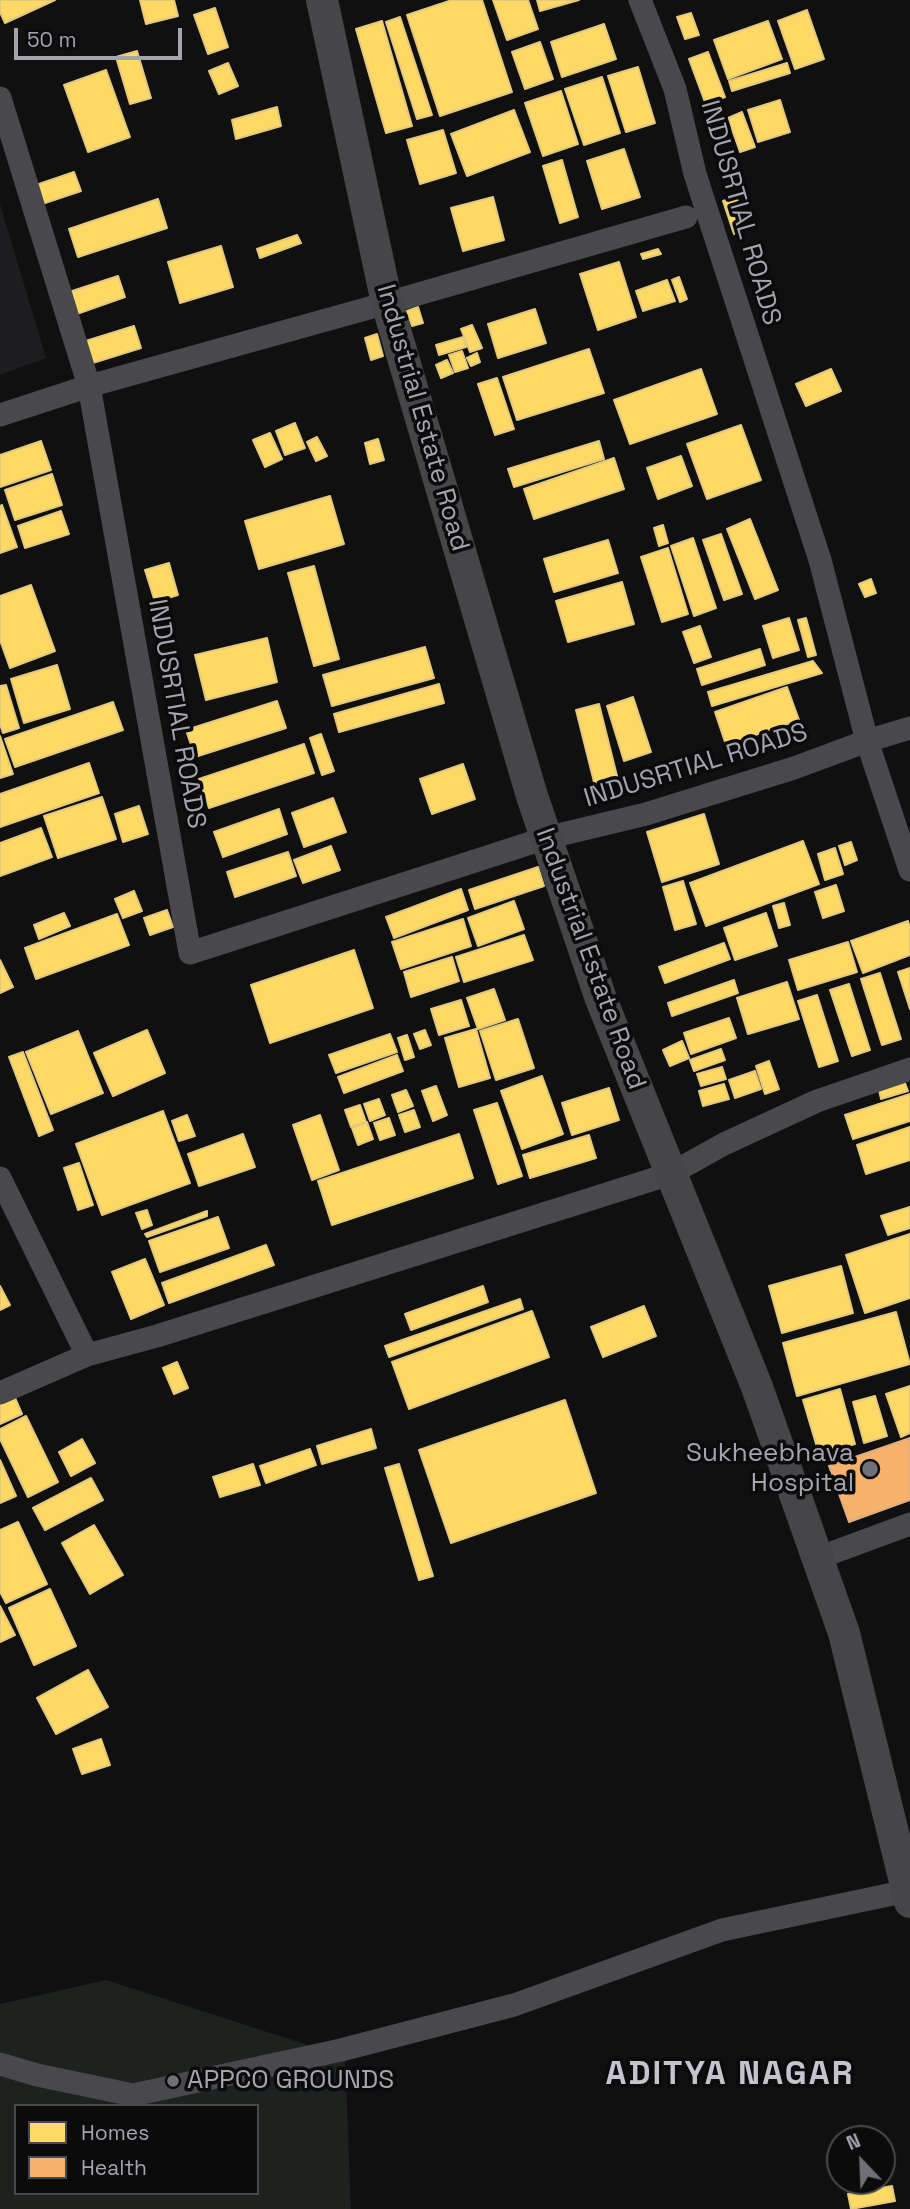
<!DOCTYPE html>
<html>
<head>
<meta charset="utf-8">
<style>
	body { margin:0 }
	#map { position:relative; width:910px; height:2209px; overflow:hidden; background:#101011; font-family:"Space Grotesk",sans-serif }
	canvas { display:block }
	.legend { position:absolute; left:14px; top:2104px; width:245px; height:91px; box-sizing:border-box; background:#0b0b0c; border:2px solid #48484e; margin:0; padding:9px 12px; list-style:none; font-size:21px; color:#a3a4b0 }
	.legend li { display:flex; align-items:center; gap:14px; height:35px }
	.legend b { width:35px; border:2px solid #48484e }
	.north { position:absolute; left:826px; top:2125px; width:70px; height:70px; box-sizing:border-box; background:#0b0b0c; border:2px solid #48484e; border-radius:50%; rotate:337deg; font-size:19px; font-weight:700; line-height:28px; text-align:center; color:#a3a4b0 }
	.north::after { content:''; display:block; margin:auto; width:24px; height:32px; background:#707078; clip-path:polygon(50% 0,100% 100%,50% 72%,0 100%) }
	.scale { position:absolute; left:14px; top:28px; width:168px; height:32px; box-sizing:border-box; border:4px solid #a3a4b0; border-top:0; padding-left:9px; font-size:21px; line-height:24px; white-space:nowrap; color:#a3a4b0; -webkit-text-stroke:5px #0b0b0c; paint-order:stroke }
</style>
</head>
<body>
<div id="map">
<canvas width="910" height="2209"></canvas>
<ul class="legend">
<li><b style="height:19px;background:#ffd966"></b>Homes</li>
<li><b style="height:19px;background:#f6b26b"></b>Health</li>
</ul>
<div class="north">N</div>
<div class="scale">50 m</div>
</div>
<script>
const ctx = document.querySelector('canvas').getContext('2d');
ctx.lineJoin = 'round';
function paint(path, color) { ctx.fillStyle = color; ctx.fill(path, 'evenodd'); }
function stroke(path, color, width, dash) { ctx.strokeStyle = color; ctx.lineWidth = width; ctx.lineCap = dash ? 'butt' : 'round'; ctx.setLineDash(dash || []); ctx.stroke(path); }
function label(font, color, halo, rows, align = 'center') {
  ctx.font = font + ' "Space Grotesk",sans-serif'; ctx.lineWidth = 7; ctx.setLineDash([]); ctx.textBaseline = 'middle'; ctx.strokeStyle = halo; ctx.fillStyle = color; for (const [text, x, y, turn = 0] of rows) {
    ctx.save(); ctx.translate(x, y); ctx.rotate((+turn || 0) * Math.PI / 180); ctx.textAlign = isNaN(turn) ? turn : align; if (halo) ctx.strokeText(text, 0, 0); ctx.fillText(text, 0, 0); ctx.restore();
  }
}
paint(new Path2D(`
	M0 204 46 358 0 375Z`), '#1d1d1f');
paint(new Path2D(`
	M106 1980 345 2057 351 2209H0V2004ZM16 2106H257V2193H16Z`), '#1d221f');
const homes = new Path2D(`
	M0 0H55L5 23 0 12Z
	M140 0H174L178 16 146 24Z
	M452 0H482L512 92 440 116 407 15Z
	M493 0H528L538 29 507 40Z
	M537 0H579L540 11Z
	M215 8 228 47 208 54 194 15Z
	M807 10 824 59 795 69 778 21Z
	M691 13 699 35 685 39 677 17Z
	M400 17 432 115 417 119 386 22Z
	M382 21 412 126 386 133 356 29Z
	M768 21 782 59 728 79 714 40Z
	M604 24 616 59 562 77 551 42Z
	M540 42 553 79 525 89 512 52Z
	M137 51 151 98 130 104 116 57Z
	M708 52 725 97 706 105 689 59Z
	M228 63 238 86 219 94 209 71Z
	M787 63 790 73 732 91 729 81Z
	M638 67 655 123 626 132 608 76Z
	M106 70 130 137 88 152 64 85Z
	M602 77 620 133 584 145 565 89Z
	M561 91 578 144 543 156 525 103Z
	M780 100 790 132 758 142 748 110Z
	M277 107 281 126 236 139 232 120Z
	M514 110 530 152 467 176 451 134Z
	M742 112 755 147 740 152 728 118Z
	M443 130 456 173 420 184 407 140Z
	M624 149 640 197 602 209 587 161Z
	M562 160 578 217 560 223 543 166Z
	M74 172 81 191 42 204 36 185Z
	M736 196 747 230 734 234 723 201Z
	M493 197 504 240 463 251 451 208Z
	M158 199 167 228 78 257 69 229Z
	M297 235 301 243 260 258 257 249Z
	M221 246 233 287 180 303 168 262Z
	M658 249 661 254 643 259 641 254Z
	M619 262 636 317 598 330 580 274Z
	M118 276 125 297 71 316 63 294Z
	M679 277 687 299 680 302 672 280Z
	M667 280 675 301 643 311 636 291Z
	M418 307 423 323 412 326 407 311Z
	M535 309 546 343 498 358 488 324Z
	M472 325 482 348 470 352 461 329Z
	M134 326 141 348 83 366 76 344Z
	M377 334 383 356 371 360 365 338Z
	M463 337 466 347 439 355 436 345Z
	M589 349 604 393 517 420 503 377Z
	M462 351 468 368 455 372 449 355Z
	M477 353 480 362 471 366 467 358Z
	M447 360 453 373 441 378 436 365Z
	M701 369 717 414 630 444 614 400Z
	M831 369 841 391 806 406 796 384Z
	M497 378 514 429 495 435 478 384Z
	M295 423 305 448 285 455 276 431Z
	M741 425 761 480 707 499 687 444Z
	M270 433 282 459 265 467 253 440Z
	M317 437 327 456 316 461 307 442Z
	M378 439 384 460 370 464 365 443Z
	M41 441 51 470 0 487V455Z
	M599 441 604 459 514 487 508 469Z
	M681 456 692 486 658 499 647 468Z
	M614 458 624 489 534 519 524 489Z
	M52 474 62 505 15 520 5 490Z
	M330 496 344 544 259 569 245 521Z
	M2 505 17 547 0 553V506Z
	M61 511 69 534 25 548 18 526Z
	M750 519 778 590 755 599 727 529Z
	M663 525 668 543 659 546 654 528Z
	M721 534 742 594 724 600 703 540Z
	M693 538 716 608 694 616 671 546Z
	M608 540 618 573 554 592 544 559Z
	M668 548 688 614 662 622 641 557Z
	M169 563 178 595 155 602 145 570Z
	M314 566 339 659 314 666 288 573Z
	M871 579 876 593 865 597 859 584Z
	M622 582 634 624 568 642 556 601Z
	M31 585 55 651 10 668 0 640V596Z
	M789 618 799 650 773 658 763 626Z
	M806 618 816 655 808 657 798 620Z
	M700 626 711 657 694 663 683 632Z
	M267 638 277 682 206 700 195 655Z
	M425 647 434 678 332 706 323 675Z
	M760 649 765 665 702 685 697 669Z
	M813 661 822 673 712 706 708 692Z
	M57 665 70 709 24 723 11 679Z
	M439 684 444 703 339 732 334 714Z
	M6 685 19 728 3 733 0 724V686Z
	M787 687 799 720 726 745 715 712Z
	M633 697 651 752 624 761 607 706Z
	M277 701 286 728 195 757 186 730Z
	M113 702 123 730 15 767 5 739Z
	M599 704 618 780 595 786 576 710Z
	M321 734 334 771 322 775 310 738Z
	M0 736 13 774 0 778Z
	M304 744 314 773 209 808 199 779Z
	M89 763 99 793 0 827V794Z
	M463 764 475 799 432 814 420 779Z
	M102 797 116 839 58 858 44 816Z
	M333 798 346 832 304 847 292 813Z
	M139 806 148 834 123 842 115 814Z
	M279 809 287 834 223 857 214 832Z
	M704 814 719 864 662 882 647 832Z
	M41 828 52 857 0 876V843Z
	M803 841 819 884 706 926 690 883Z
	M851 842 857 860 845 865 839 846Z
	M331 846 340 870 303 883 294 860Z
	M835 848 843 874 825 880 818 854Z
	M288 852 296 876 235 897 227 872Z
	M538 867 544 886 475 909 469 890Z
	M683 881 696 924 675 930 663 887Z
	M836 885 844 911 823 918 815 892Z
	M461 889 468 910 394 938 386 917Z
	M134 891 142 911 123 918 115 899Z
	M514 901 524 929 478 946 468 918Z
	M784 903 790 925 779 928 773 906Z
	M167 910 173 927 150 935 144 918Z
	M64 913 70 926 39 939 34 925Z
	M766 913 777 946 735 960 724 928Z
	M117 914 129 945 36 979 25 948Z
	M463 919 471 946 401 969 392 942Z
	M908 921 910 927V955L863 973 851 941Z
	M524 935 533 960 464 982 456 957Z
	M848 942 857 972 798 990 789 960Z
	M724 943 730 959 665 983 659 967Z
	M354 950 373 1008 270 1043 251 985Z
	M452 957 459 981 411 997 404 972Z
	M0 960 13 987 0 993Z
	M910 968V1009L898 972Z
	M880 973 901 1039 882 1045 861 979Z
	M734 980 738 993 672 1016 668 1003Z
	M787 982 799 1019 748 1034 737 998Z
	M849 984 870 1050 852 1056 830 990Z
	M494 989 505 1020 478 1029 467 998Z
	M817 995 838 1061 819 1067 798 1001Z
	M461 1000 469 1026 439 1035 431 1009Z
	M729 1018 736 1038 691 1054 684 1033Z
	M518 1019 534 1068 496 1080 480 1031Z
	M476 1029 490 1078 459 1087 445 1038Z
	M147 1030 165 1073 113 1096 94 1053Z
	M425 1030 431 1045 420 1049 414 1034Z
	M78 1031 103 1093 51 1114 26 1052Z
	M390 1034 397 1052 336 1073 329 1055Z
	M407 1035 414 1057 405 1060 398 1038Z
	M682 1041 689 1058 670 1066 663 1050Z
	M721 1049 725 1060 694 1071 690 1060Z
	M23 1052 53 1130 39 1136 9 1057Z
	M397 1055 403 1071 344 1093 338 1077Z
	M769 1061 779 1089 765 1094 756 1066Z
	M722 1067 726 1079 701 1086 697 1074Z
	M755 1071 761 1089 735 1098 729 1080Z
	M542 1076 563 1134 522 1149 501 1091Z
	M905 1083 908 1091 881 1099 879 1090Z
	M724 1084 729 1099 703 1106 699 1091Z
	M436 1086 447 1115 433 1121 422 1091Z
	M609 1088 619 1120 572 1135 562 1103Z
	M406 1090 413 1106 398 1112 392 1095Z
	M910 1094V1121L853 1139 845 1115Z
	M379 1099 385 1115 370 1121 364 1104Z
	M497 1103 522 1176 498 1184 474 1110Z
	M360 1105 366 1122 351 1127 345 1110Z
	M414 1110 420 1127 405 1132 399 1115Z
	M163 1111 190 1183 102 1215 76 1144Z
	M187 1115 195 1136 179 1141 172 1121Z
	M320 1115 339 1170 312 1180 293 1125Z
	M389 1118 395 1135 380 1140 374 1123Z
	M367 1122 373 1139 358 1145 352 1128Z
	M910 1127V1160L866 1174 857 1145Z
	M243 1134 255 1167 199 1186 188 1154Z
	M459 1134 473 1178 332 1225 318 1181Z
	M589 1135 596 1158 530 1178 523 1155Z
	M79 1163 93 1205 78 1210 64 1168Z
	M910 1207V1228L888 1235 881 1216Z
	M147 1210 152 1225 142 1229 136 1213Z
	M207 1211V1216L147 1237 145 1234Z
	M218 1217 229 1248 160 1272 149 1241Z
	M910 1234V1298L865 1313 846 1255Z
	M266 1245 274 1265 169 1303 162 1283Z
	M145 1259 164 1305 131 1319 112 1272Z
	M841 1266 853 1313 782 1333 769 1286Z
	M0 1286 10 1305 0 1310Z
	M483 1286 488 1302 411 1330 405 1314Z
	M520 1299 523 1309 389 1357 385 1346Z
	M644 1306 656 1336 603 1357 591 1327Z
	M532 1311 549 1357 409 1409 392 1362Z
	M896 1312 910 1364 797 1396 783 1343Z
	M177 1362 188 1388 174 1394 163 1368Z
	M910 1386V1433L901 1437 886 1394Z
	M840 1389 855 1444 819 1454 803 1400Z
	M12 1391 22 1414 0 1424V1396Z
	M875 1396 887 1436 864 1443 853 1402Z
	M565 1400 596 1493 451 1543 419 1450Z
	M26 1416 58 1482 28 1497 0 1439V1429Z
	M371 1429 376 1448 322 1464 317 1446Z
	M82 1439 95 1463 71 1476 59 1452Z
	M310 1449 316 1465 266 1483 260 1466Z
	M0 1460 16 1496 0 1503Z
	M253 1464 260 1485 220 1497 213 1477Z
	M399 1464 433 1576 419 1580 385 1468Z
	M91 1478 103 1500 45 1530 33 1508Z
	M18 1522 47 1584 6 1603 0 1592V1530Z
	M94 1525 123 1575 90 1594 62 1543Z
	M50 1589 76 1646 34 1665 9 1608Z
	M0 1606 15 1635 0 1642Z
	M88 1670 108 1707 56 1734 37 1698Z
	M101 1739 110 1765 82 1774 73 1749Z
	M892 2186 895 2201 851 2209 848 2194Z`);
paint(homes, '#ffd966');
stroke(homes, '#e3c97c', 2);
const health = new Path2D(`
	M910 1438V1500L849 1522 829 1466Z`);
paint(health, '#f6b26b');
stroke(health, '#ddae80', 2);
stroke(new Path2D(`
	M0 98 89 386 190 953 546 838 646 814 794 768 867 741 820 560 695 174 675 89 640 0
	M0 415 89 386 387 303 686 217
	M910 728 867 741 910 870
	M0 1178 87 1355 0 1393
	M87 1355 157 1336 670 1174 724 1144 817 1101 910 1069
	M818 1558 910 1524
	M0 2064 37 2075 133 2095 341 2050 514 2005 722 1930 907 1891`), '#49484c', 23);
stroke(new Path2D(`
	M322 0 387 303 532 796 601 999 757 1387 844 1633 910 1902`), '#464648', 32);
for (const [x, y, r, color] of [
	[870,1469,9,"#707078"],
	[173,2081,7,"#707078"]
]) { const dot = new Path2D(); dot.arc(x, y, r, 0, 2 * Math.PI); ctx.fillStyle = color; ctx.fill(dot); stroke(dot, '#0b0b0c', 2.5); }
label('26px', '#a3a4b0', '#0b0b0c', [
	["INDUSRTIAL ROADS",740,213,74],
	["Industrial Estate Road",422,418,74],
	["INDUSRTIAL ROADS",176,714,80],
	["INDUSRTIAL ROADS",696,766,-17],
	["Industrial Estate Road",590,959,70]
]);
label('26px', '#a3a4b0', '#0b0b0c', [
	["Sukheebhava",854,1454],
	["Hospital",854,1484],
	["APPCO GROUNDS",187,2081,"left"]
], 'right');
ctx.letterSpacing = '2px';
label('bold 33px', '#c3c4cd', '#0b0b0c', [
	["ADITYA NAGAR",730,2075]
]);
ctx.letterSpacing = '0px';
</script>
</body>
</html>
